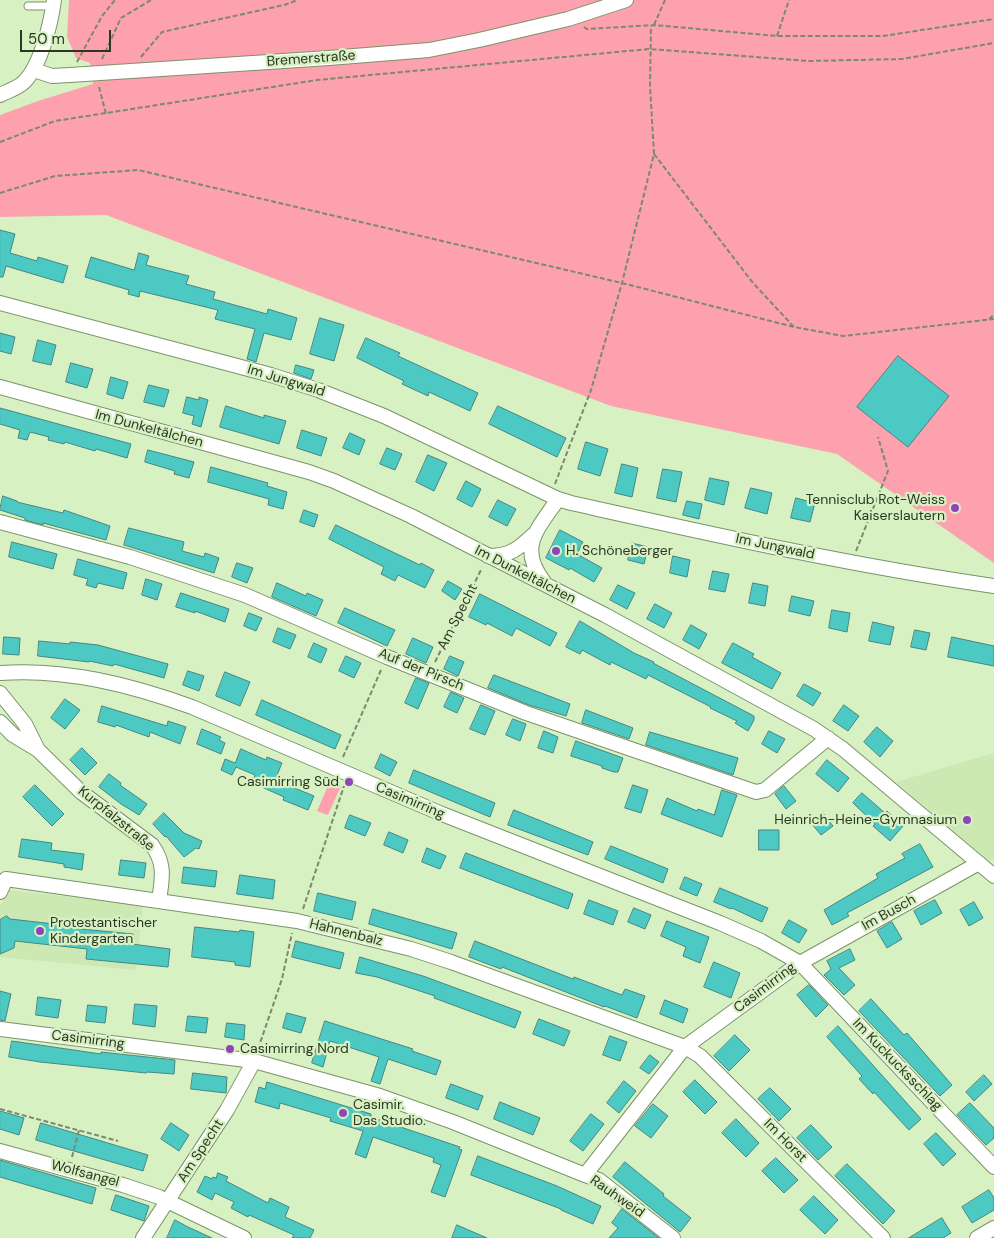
<!DOCTYPE html>
<html>
<head>
<meta charset="utf-8">
<style>
	body { margin:0 }
	#map { position:relative; width:994px; height:1238px; overflow:hidden; background:#d8f1c3; font-family:"DM Sans",sans-serif }
	canvas { display:block }
	.scale { position:absolute; left:20px; top:30px; width:91px; height:22px; box-sizing:border-box; border:2px solid #2d3624; border-top:0; padding-left:6px; font-size:15px; line-height:18px; white-space:nowrap; color:#2d3624; -webkit-text-stroke:4px #d8f1c3; paint-order:stroke }
</style>
</head>
<body>
<div id="map">
<canvas width="994" height="1238"></canvas>
<div class="scale">50 m</div>
</div>
<script>
const ctx = document.querySelector('canvas').getContext('2d');
ctx.lineJoin = 'round';
function paint(path, color) { ctx.fillStyle = color; ctx.fill(path, 'evenodd'); }
function stroke(path, color, width, dash) { ctx.strokeStyle = color; ctx.lineWidth = width; ctx.lineCap = dash ? 'butt' : 'round'; ctx.setLineDash(dash || []); ctx.stroke(path); }
function label(font, color, halo, rows, align = 'center') {
  ctx.font = font + ' "DM Sans",sans-serif'; ctx.lineWidth = 4.5; ctx.setLineDash([]); ctx.textBaseline = 'middle'; ctx.strokeStyle = halo; ctx.fillStyle = color; for (const [text, x, y, turn = 0] of rows) {
    ctx.save(); ctx.translate(x, y); ctx.rotate((+turn || 0) * Math.PI / 180); ctx.textAlign = isNaN(turn) ? turn : align; if (halo) ctx.strokeText(text, 0, 0); ctx.fillText(text, 0, 0); ctx.restore();
  }
}
paint(new Path2D(`
	M994 753V858L990 862 896 782Z
	M9 890 143 905 136 970 0 957V906Z`), '#cce9b4');
paint(new Path2D(`
	M69 0H994V563L837 454 611 406 106 215 0 217V115L38 101 93 84 90 63 76 58 67 37Z
	M330 781 341 786 328 815 317 811Z`), '#fca1ad');
const building = new Path2D(`
	M0 230 15 234 10 253 37 261 38 257 68 266 63 283 6 266 3 277H0Z
	M139 253 149 256 146 265 189 276 186 284 215 292 213 299 267 314 268 309 297 318 291 340 264 333 256 362 247 359 255 329 215 319 218 310 140 291 139 297 128 294 129 290 85 277 91 257 134 270Z
	M320 318 344 325 334 361 310 354Z
	M0 333 15 337 11 354 0 351Z
	M366 338 400 353 398 356 478 393 470 411 429 392 428 396 402 384 404 381 357 358Z
	M38 340 56 345 51 365 33 361Z
	M898 356 949 396 908 447 857 407Z
	M71 363 93 369 87 388 66 382Z
	M296 365 314 370 311 379 294 373Z
	M111 377 128 382 123 399 107 394Z
	M149 385 169 390 164 407 144 402Z
	M187 397 199 400V397L208 400 201 427 192 424 194 416 183 413Z
	M226 406 264 418V415L286 421 279 444 220 427Z
	M498 406 566 438 557 457 489 424Z
	M0 408 131 444 127 458 96 449 95 451 65 442 64 444 48 440 49 437 30 432 27 440 18 438 20 430 0 424Z
	M302 430 327 438 321 456 297 448Z
	M350 433 365 440 359 455 343 448Z
	M586 442 608 449 600 476 578 469Z
	M387 448 402 454 395 470 380 464Z
	M148 450 194 462 189 478 174 474 175 471 145 462Z
	M428 455 447 463 434 491 416 482Z
	M622 464 638 468 632 497 615 493Z
	M211 467 268 483 267 486 287 492 283 509 268 505 269 499 208 482Z
	M663 469 682 472 676 502 657 498Z
	M710 478 729 482 724 505 705 500Z
	M466 481 481 489 472 507 457 499Z
	M751 488 772 493 767 514 745 508Z
	M3 496 17 501V502L63 513 64 510 110 526 106 540 43 523V525L25 520V518L0 510Z
	M796 498 815 503 810 522 791 518Z
	M498 500 516 509 507 526 489 517Z
	M687 501 702 504 699 519 683 515Z
	M304 510 318 515 314 527 300 522Z
	M336 525 420 565 421 563 434 570 425 588 398 575 395 581 381 574 384 567 329 539Z
	M129 528 184 542 182 551 204 557 205 553 219 558 214 573 124 545Z
	M560 530 583 542 577 554 602 568 594 582 570 568 569 570 546 558Z
	M12 542 57 554 53 569 9 557Z
	M632 543 648 547 644 564 628 560Z
	M673 556 690 560 687 577 670 573Z
	M78 559 127 573 123 589 98 583 96 588 86 585 88 579 74 575Z
	M237 563 253 568 247 583 232 577Z
	M713 571 729 574 725 592 709 589Z
	M146 579 162 584 157 600 142 595Z
	M448 581 462 589 455 600 442 591Z
	M277 583 306 596 307 593 323 600 316 616 272 597Z
	M753 583 768 586 765 606 749 603Z
	M618 585 635 593 627 609 610 600Z
	M181 593 229 609 225 622 195 611V613L176 607Z
	M480 594 557 633 550 646 516 628 512 636 487 623 486 625 469 617Z
	M792 596 814 601 810 616 789 611Z
	M655 604 672 613 664 628 647 619Z
	M345 608 395 630 387 646 338 623Z
	M832 610 850 613 847 632 829 628Z
	M249 613 262 618 256 631 244 626Z
	M580 621 634 653 654 662 653 663 754 716V720L748 731 735 723 737 721 710 708 711 707 648 675 646 679 611 662 610 665 582 650 580 654 566 647Z
	M873 622 894 627 890 645 869 641Z
	M691 625 707 634 699 649 683 640Z
	M278 628 296 635 290 649 273 642Z
	M915 630 930 633 926 650 911 647Z
	M4 637 20 638 19 655 3 654Z
	M952 637 994 646V666L948 657Z
	M413 638 433 647 426 663 406 654Z
	M39 641 70 644V642L98 645 168 664 164 678 114 664 113 666 89 661V662L38 656Z
	M314 643 327 649 321 663 308 657Z
	M733 643 754 654 752 657 781 673 772 689 722 663Z
	M346 656 361 663 354 678 339 671Z
	M450 656 464 662 458 676 444 669Z
	M188 671 204 676 199 691 183 685Z
	M225 672 250 682 240 706 216 696Z
	M494 675 570 704 566 716 529 705 488 688Z
	M416 678 429 683 418 709 405 703Z
	M804 684 821 693 813 706 797 696Z
	M451 692 464 698 457 713 444 707Z
	M65 699 80 710 65 729 51 718Z
	M262 700 341 735 335 749 256 715Z
	M481 705 495 711 485 735 470 729Z
	M844 705 859 716 848 731 833 721Z
	M102 706 167 726 168 721 186 727 180 744 150 732 149 737 116 725 115 727 98 722Z
	M586 710 633 728 629 739 582 723Z
	M513 719 526 724 520 741 506 735Z
	M877 727 893 741 880 757 864 742Z
	M202 729 221 737 219 740 225 743 221 754 197 744Z
	M544 731 558 737 553 753 538 748Z
	M769 731 785 739 777 753 762 744Z
	M650 732 738 758 733 775 646 745Z
	M576 741 623 758 618 772H614L602 768V766L571 756Z
	M82 748 97 763 85 775 70 760Z
	M241 749 266 760 267 757 282 763 275 780 314 796 308 810 283 800 284 797 255 784 256 781 253 780 255 775 236 767 232 775 221 770 225 759 235 763Z
	M381 754 397 762 390 776 375 768Z
	M827 760 849 778 838 792 816 774Z
	M414 770 495 803 490 817 409 783Z
	M109 774 121 783 120 785 147 804 139 815 121 804 99 787Z
	M35 785 64 814 52 826 23 797Z
	M633 785 648 790 641 813 625 808Z
	M784 786 796 801 786 809 775 794Z
	M722 790 737 795 722 837 661 814 667 798 697 811 698 809 714 815Z
	M862 793 885 813 887 811 903 826 890 841 873 826 875 824 853 803Z
	M514 810 593 842 588 855 508 825Z
	M164 813 184 833 202 841 199 849 196 848 184 857 166 836 165 837 153 824Z
	M823 813 833 826 821 835 811 823Z
	M350 815 371 823 365 836 345 828Z
	M759 830H779V850H759Z
	M389 832 408 840 403 853 384 845Z
	M22 839 52 843 51 850 84 854 82 870 64 867V864L19 857Z
	M920 844 933 867 847 913 849 916 832 925 824 910 878 878 876 874 905 858 902 854Z
	M611 846 668 869 663 883 605 859Z
	M427 848 446 856 440 869 422 862Z
	M466 853 573 894 568 909 460 868Z
	M121 860 146 863 144 878 119 875Z
	M184 867 217 871 215 887 182 883Z
	M240 875 275 880 273 899 237 894Z
	M685 877 702 884 697 896 680 889Z
	M720 888 768 908 762 922 732 908 731 909 714 902Z
	M318 893 356 902 352 920 314 911Z
	M589 900 618 911 613 925 584 914Z
	M935 900 942 913 921 925 914 911Z
	M974 902 983 918 969 926 960 910Z
	M634 908 651 915 645 929 628 922Z
	M373 909 457 933 452 949 369 924Z
	M7 916 10 919 72 926 71 928 133 934 132 944 170 949 168 967 86 959 87 949 15 941 14 948 0 954V920Z
	M789 920 807 930 799 943 782 933Z
	M667 921 709 937 700 963 683 956 686 947 661 936Z
	M892 922 902 939 887 948 877 931Z
	M195 927 239 932 240 930 254 932 250 967 235 965V962L192 957Z
	M296 941 344 953 340 969 292 957Z
	M475 941 573 979 574 977 622 995 625 989 645 996 637 1018 605 1006 604 1007 502 967 501 969 469 957Z
	M850 949 855 960 839 968 855 985 844 995 824 975 831 969 827 961Z
	M360 957 423 976 521 1012 515 1028 434 998 435 996 377 977 356 973Z
	M714 962 740 973 731 998 704 987Z
	M809 985 828 1005 816 1017 797 995Z
	M0 991 11 994 5 1021 0 1020Z
	M38 997 61 1000 58 1018 36 1015Z
	M871 999 904 1035 907 1033 952 1085 940 1096 859 1011Z
	M665 1000 688 1009 683 1023 660 1014Z
	M135 1004 157 1006 155 1027 133 1024Z
	M88 1005 107 1007 105 1023 86 1021Z
	M287 1013 306 1018 301 1033 283 1028Z
	M188 1016 208 1018 206 1033 186 1031Z
	M539 1019 570 1031 564 1046 533 1034Z
	M325 1021 413 1049 412 1051 441 1061 436 1075 388 1059 380 1084 371 1081 379 1057 330 1041 323 1067 312 1063Z
	M227 1023 245 1025 244 1040 225 1037Z
	M838 1026 921 1119 909 1130 874 1092 873 1094 859 1079 862 1076 827 1037Z
	M735 1035 750 1050 729 1071 714 1056Z
	M610 1036 627 1042 620 1061 603 1055Z
	M12 1041 101 1054V1052L175 1060 174 1074 147 1072 146 1073 40 1062 9 1057Z
	M650 1055 659 1062 649 1074 640 1068Z
	M193 1073 227 1077 226 1093 191 1089Z
	M984 1075 992 1084 974 1101 966 1092Z
	M695 1080 717 1102 705 1114 683 1092Z
	M624 1081 636 1091 619 1113 607 1103Z
	M267 1082 371 1114V1117L460 1147 459 1149 462 1150 445 1197 431 1192 441 1165 433 1162 434 1158 373 1137 366 1158 355 1154 363 1131 330 1121 331 1118 280 1103 279 1109 255 1102 259 1087 265 1089Z
	M451 1084 483 1096 478 1110 446 1098Z
	M770 1088 791 1109 779 1121 758 1099Z
	M500 1102 540 1118 533 1135 494 1119Z
	M970 1103 994 1128V1138L986 1145 957 1115Z
	M653 1104 668 1116 651 1138 635 1126Z
	M0 1111 24 1118 19 1135 0 1129Z
	M591 1114 604 1124 583 1151 570 1141Z
	M736 1119 759 1143 746 1157 722 1133Z
	M41 1123 148 1155 143 1171 36 1140Z
	M171 1123 189 1135 179 1151 161 1139Z
	M811 1125 832 1147 818 1160 797 1138Z
	M936 1133 956 1154 943 1166 924 1144Z
	M478 1156 557 1186 601 1206 593 1224 561 1210V1209L471 1175Z
	M776 1158 798 1180 784 1193 762 1171Z
	M0 1160 96 1188 92 1204 0 1177Z
	M625 1162 664 1194 663 1196 691 1218 680 1232 613 1177Z
	M847 1164 895 1211 883 1224 835 1176Z
	M218 1173 228 1177 226 1181 268 1203 270 1198 289 1207 285 1217 314 1230 310 1238H292L294 1235 249 1215 248 1217 231 1208 234 1202 215 1193 212 1200 197 1192 205 1176 212 1179 213 1177 216 1178Z
	M989 1190 994 1198V1210L972 1223 962 1207Z
	M116 1195 149 1206 144 1221 111 1210Z
	M814 1196 838 1220 825 1234 800 1210Z
	M622 1209 659 1238H609L618 1228 612 1223Z
	M942 1218 951 1233 943 1238H909Z
	M175 1220 188 1227 212 1238H167Z
	M457 1225 487 1238H452Z`);
paint(building, '#4cc9c3');
stroke(building, '#458682', 1);
const service = new Path2D(`
	M28 6H53`);
const minor = new Path2D(`
	M34 70 52 76 70 75 329 58 429 50 479 40 568 19 626 0
	M0 95C8 91 18 88 24 82 41 65 51 23 54 0
	M0 303 271 375 318 390 384 416 558 499
	M0 387 309 472 334 481 411 516 605 615 814 729 843 749 994 876
	M0 522 130 557 245 595 387 657 526 713 756 792 765 790 828 738
	M488 556C510 556 518 549 533 535
	M544 582C517 547 538 529 558 499L571 503C711 534 852 566 994 586
	M0 673C65 668 131 685 192 707L442 814 720 923 761 941 800 963 994 1167
	M0 693 25 724 38 750
	M0 722 13 735 38 750 81 792 152 845C166 865 162 878 159 901
	M0 892 6 879 297 921 411 949 451 962 685 1047 700 1056 883 1238
	M0 1029 254 1061 380 1096 453 1122 585 1175 685 1047 800 963 979 863
	M0 1151 123 1185 159 1197 244 1238
	M585 1175 599 1180 673 1238
	M143 1238 227 1110 254 1061
	M977 1238 994 1228`);
stroke(service, '#7c9368', 9);
stroke(minor, '#7c9368', 16);
stroke(new Path2D(`
	M654 25 665 0
	M584 27 587 29 654 25 777 36H883L994 19
	M777 36 789 0
	M141 57 162 32 284 5 298 0
	M102 59 121 18 151 0
	M77 62 102 16 115 0
	M99 87 106 114
	M0 142 55 121 317 80 649 49 809 61 902 59 994 43
	M654 154 753 283 794 327
	M0 193 55 176 138 170 622 283 794 327 843 336 994 319
	M989 319 994 315
	M555 484 591 390 622 283 654 154 650 86 651 26
	M856 551 888 471 878 437
	M435 662 482 568
	M343 757 381 670
	M303 909 344 786
	M258 1049 282 979 292 933
	M0 1109 118 1141
	M72 1157 79 1130`), '#7a8a6c', 2, [5, 2.5]);
stroke(service, '#fff', 7);
stroke(minor, '#fff', 14);
for (const [x, y, r, color] of [
	[955,508,5,"#8e45b8"],
	[556,551,5,"#8e45b8"],
	[349,782,5,"#8e45b8"],
	[967,820,5,"#8e45b8"],
	[40,931,5,"#8e45b8"],
	[230,1049,5,"#8e45b8"],
	[343,1113,5,"#8e45b8"]
]) { const dot = new Path2D(); dot.arc(x, y, r, 0, 2 * Math.PI); ctx.fillStyle = color; ctx.fill(dot); stroke(dot, '#d8f1c3', 2); }
label('14px', '#2d3624', '#d8f1c3', [
	["Bremerstraße",311,59,-4],
	["Im Jungwald",286,381,17],
	["Im Dunkeltälchen",149,429,15],
	["Im Jungwald",775,547,12],
	["Im Dunkeltälchen",525,575,27],
	["Am Specht",458,617,-63],
	["Auf der Pirsch",421,670,22],
	["Casimirring",410,801,23],
	["Kurpfalzstraße",116,819,39],
	["Im Busch",889,913,-29],
	["Hahnenbalz",346,933,14],
	["Casimirring",765,988,-37],
	["Casimirring",88,1040,7],
	["Im Kuckucksschlag",897,1065,46],
	["Im Horst",785,1141,45],
	["Am Specht",201,1151,-57],
	["Wolfsangel",85,1174,15],
	["Rauhweid",617,1197,35]
]);
label('14px', '#2d3624', '#d8f1c3', [
	["Tennisclub Rot-Weiss",945,500,"right"],
	["Kaiserslautern",945,516,"right"],
	["H. Schöneberger",566,551],
	["Casimirring Süd",339,782,"right"],
	["Heinrich-Heine-Gymnasium",957,820,"right"],
	["Protestantischer",50,923],
	["Kindergarten",50,939],
	["Casimirring Nord",240,1049],
	["Casimir.",353,1105],
	["Das Studio.",353,1121]
], 'left');
</script>
</body>
</html>
